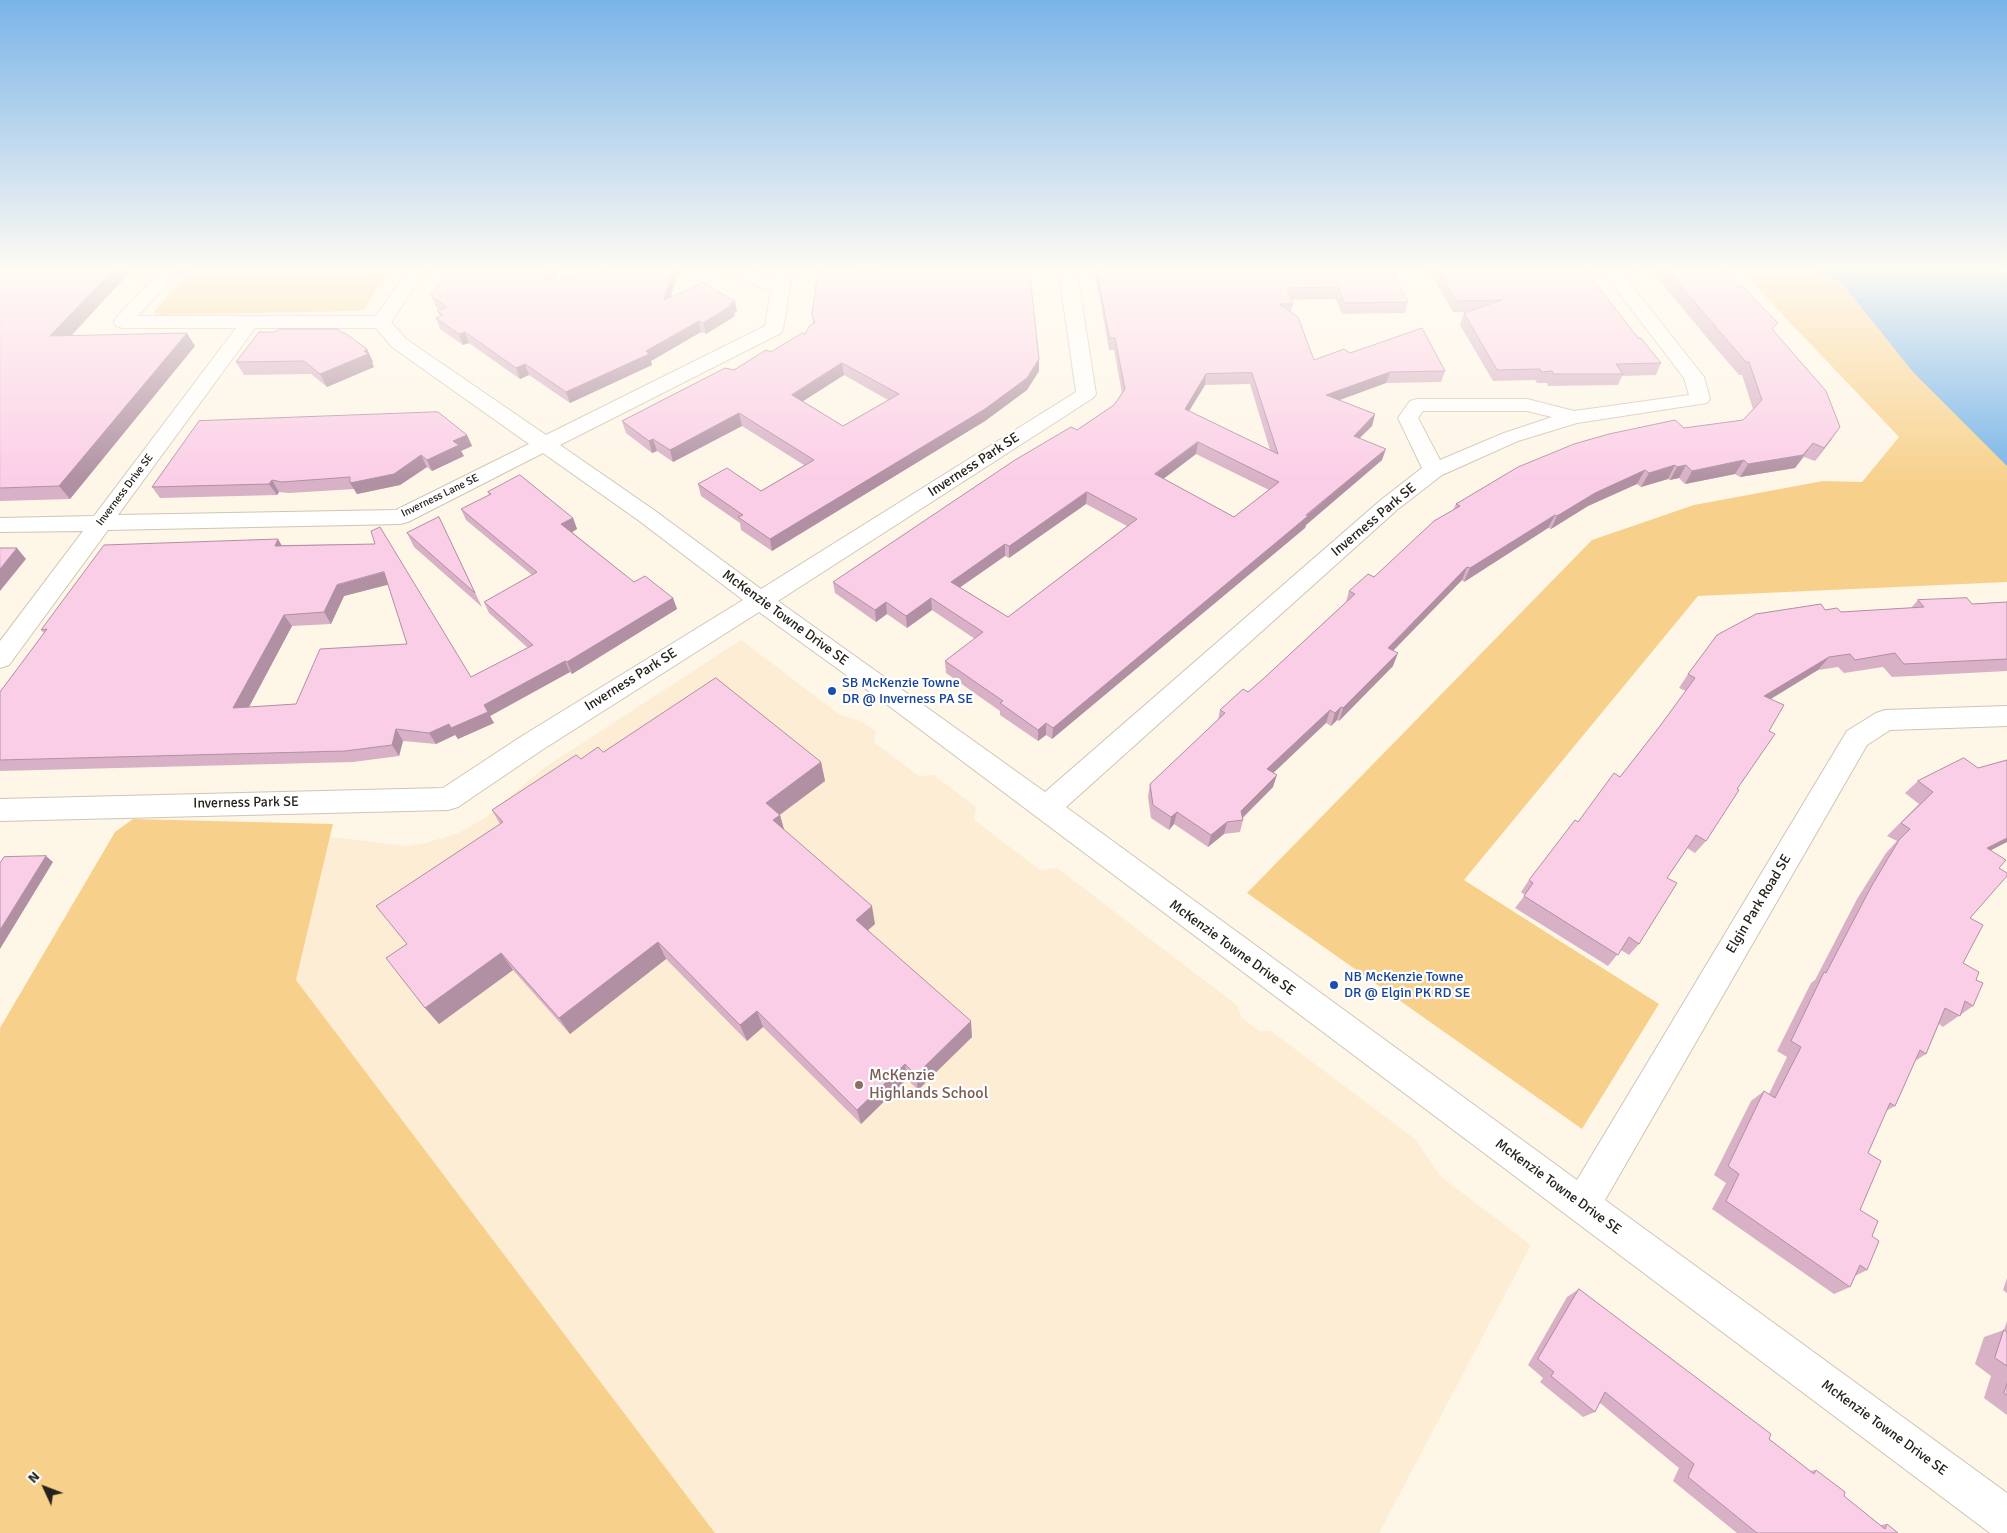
<!DOCTYPE html>
<html>
<head>
<meta charset="utf-8">
<style>
	body { margin:0 }
	#map { position:relative; width:2007px; height:1533px; overflow:hidden; background:#fef6e7; font-family:Signika,sans-serif }
	canvas { display:block }
	.north { position:absolute; left:20px; top:1463px; width:50px; height:50px; -webkit-text-stroke:4px #fff; paint-order:stroke; rotate:313deg; font-size:14px; font-weight:700; line-height:20px; text-align:center; color:#26221b }
	.north::after { content:''; display:block; margin:auto; width:18px; height:22px; background:#26221b; clip-path:polygon(50% 0,100% 100%,50% 72%,0 100%) }
</style>
</head>
<body>
<div id="map">
<canvas width="2007" height="1533"></canvas>
<div class="north">N</div>
</div>
<script>
const ctx = document.querySelector('canvas').getContext('2d');
ctx.lineJoin = 'round';
function paint(path, color) { ctx.fillStyle = color; ctx.fill(path, 'evenodd'); }
function stroke(path, color, width, dash) { ctx.strokeStyle = color; ctx.lineWidth = width; ctx.lineCap = dash ? 'butt' : 'round'; ctx.setLineDash(dash || []); ctx.stroke(path); }
function label(font, color, halo, rows, align = 'center') {
  ctx.font = font + ' Signika,sans-serif'; ctx.lineWidth = 4.5; ctx.setLineDash([]); ctx.textBaseline = 'middle'; ctx.strokeStyle = halo; ctx.fillStyle = color; for (const [text, x, y, turn = 0] of rows) {
    ctx.save(); ctx.translate(x, y); ctx.rotate((+turn || 0) * Math.PI / 180); ctx.textAlign = isNaN(turn) ? turn : align; if (halo) ctx.strokeText(text, 0, 0); ctx.fillText(text, 0, 0); ctx.restore();
  }
}
paint(new Path2D(`
	M741 640 839 714 860 721 876 731 874 742 919 776 934 775 976 807 974 820 1040 870 1057 868 1238 1006 1241 1017 1259 1031H1271L1415 1139 1440 1176 1531 1245 1379 1533H715L296 980 330 837 408 846 426 843 459 833 486 817 544 768Z`), '#fcedd4');
paint(new Path2D(`
	M193 267H391L365 309 357 311 156 315 154 312Z
	M1627 267H2007V582L1698 596 1464 880 1659 1004 1582 1129 1247 893 1592 540 1694 505 1823 481 1862 482 1899 437 1739 269 1632 272Z
	M133 819 333 824 296 980 715 1533H0V1028L115 832Z`), '#f7d18c');
paint(new Path2D(`
	M1807 267H2007V466L1913 372 1841 282Z`), '#76b4e8');
const minor = new Path2D(`
	M78 267H183L138 316H376L410 267H428L391 322 406 339 546 435 765 326 771 291 727 274 724 267H742L773 280 775 267H793L783 329 781 333 560 445 654 510 761 589 1076 392 1058 267H1076L1096 394 1093 398 778 601 1045 792 1382 499 1422 468 1398 418 1410 401 1417 399H1527L1574 411 1689 395 1684 378 1599 267H1617L1704 377 1710 399 1707 403 1577 423 1518 441 1442 475 1398 509 1066 807 1577 1180 1847 731 1876 713 1885 710 2007 706V726L1890 730 1867 745 1605 1200 2007 1493V1533H1990L881 700 759 612 542 750 458 807 448 810 0 821V799L443 788 522 736 743 600 638 520 543 453 408 522 400 524 108 530 9 665 0 668V641L83 531 0 532V518L94 516 236 328H123L116 326 114 322 116 318 159 272 86 273 80 272ZM255 328H376L392 347 529 444 396 510 118 515ZM1423 411H1527L1552 417 1504 433 1440 460 1418 418Z`);
stroke(minor, '#cfc5b4', 2);
paint(minor, '#fff');
paint(new Path2D(`
	M0 267H123L128 274 71 336 195 346 70 499 0 501Z
	M604 267H680L671 297 737 311 734 313 735 316 706 334 701 332 651 361 652 365 570 403 529 375 520 379 469 343 463 345 440 329 436 318 440 316 437 311 440 310 436 307 431 296 602 272Z
	M821 267H859L858 270 1039 359V371L1027 390 985 421 772 551 741 530 740 523 701 496 698 484 761 491 804 465 742 426 673 462 657 451 652 453 626 433 622 421 771 352 805 334 813 324 812 315ZM844 375 888 400 843 426 803 401Z
	M1094 267H1390L1408 302 1405 313 1342 314 1336 299 1291 300 1293 304 1291 312 1314 360 1350 353 1445 371 1441 382 1386 383 1340 400 1375 414 1372 426 1360 438 1382 460 1306 525 1305 528 1052 739 1046 735 1038 741 1000 715V711L946 673 945 661 975 639 932 610 907 628 887 614 876 622 835 593 833 582 1077 430 1114 405 1122 393 1114 350H1109ZM1250 384 1270 450 1189 411 1205 385ZM1196 454 1269 490 1234 517 1163 479ZM1086 504 1127 526 1008 617 960 587 1005 556 1009 558Z
	M1427 267H1583L1638 338 1661 363 1656 375 1622 376 1618 385 1548 386 1547 383H1537L1535 380 1493 381 1460 325 1464 313 1468 312H1453Z
	M1658 267H1713L1773 331 1831 440 1815 461 1804 457 1795 468 1740 477 1735 474 1685 484 1679 478 1670 480 1668 479 1641 487 1637 484 1588 506 1551 529 1548 528 1464 582 1462 580 1393 651V666L1339 721 1337 720 1331 726 1326 723 1273 772V787L1243 818V820L1240 832 1224 834 1208 847 1174 824 1169 830 1151 818 1148 797 1150 784 1218 720 1220 710 1248 692 1263 679 1346 602 1349 591 1374 577 1453 510 1456 504 1684 428 1743 420 1753 409 1742 375H1739L1708 339 1654 274Z
	M343 333 367 349 373 362 372 363 374 367 327 387 311 374 244 375 236 362Z
	M467 435 472 446 461 451 464 456 432 471 427 467 400 485 357 494 354 489 289 493 279 492 277 495 160 498 152 487Z
	M488 492 573 518 577 529 572 532 634 582 673 598 677 609 572 674 570 672 490 716 494 723 458 739 455 735 436 744 403 741 399 756 353 762 0 771V692L44 633 41 630 282 545 375 544 471 677 528 648 489 613 484 602 532 575 466 520 461 509 489 495ZM388 584 407 644 296 704 249 707 292 626 331 624 344 596Z
	M439 517 482 607 414 547 407 533Z
	M1918 600 1972 604 2007 602V671L1892 677 1883 667 1844 673 1838 667 1818 670 1771 699 1769 731 1737 789 1706 841 1695 853 1687 848 1667 878 1639 944 1629 955 1621 950 1608 966 1515 908 1525 895 1521 892 1529 880 1578 822 1620 777 1660 726 1686 691 1679 688 1688 674 1825 610 1841 612 1911 608Z
	M603 752 821 762 825 781 780 815 784 830 875 924 868 930 972 1037 918 1090 907 1079 861 1124 763 1027 747 1041 666 959 570 1034 513 970 439 1024 407 944 500 824 492 810 581 759Z
	M1964 758 1991 850 1999 868 1970 918 1963 963 1976 980 1973 1006 1943 1027 1939 1024 1926 1054 1915 1061 1895 1106 1886 1111 1868 1153 1860 1210 1872 1236 1867 1270 1855 1276 1850 1287 1834 1294 1712 1209 1726 1183 1714 1175 1751 1101 1764 1091 1769 1094 1787 1057 1777 1051 1811 983 1815 980 1857 899 1886 853 1897 841 1887 836 1919 804 1905 793 1918 781Z
	M2007 1278V1293L2003 1290Z
	M1579 1289 1810 1471 1816 1470 1844 1496 1880 1525 1887 1524 1898 1533H1737L1673 1481 1679 1468 1600 1403 1595 1412 1583 1417 1540 1382 1543 1378 1528 1365 1567 1297Z
	M2007 1321V1415L1984 1398 1991 1376 1975 1364 1984 1337 2004 1330Z`), '#d8b1c7');
paint(new Path2D(`
	M116 267H123L128 274 59 349 50 336Z
	M550 267H558L548 290 544 279Z
	M674 267H680L666 311 664 300Z
	M735 301 737 311 734 313 735 316 706 334 703 323Z
	M699 321 701 332 651 361 652 365 570 403 566 392 646 351Z
	M465 332 469 343 463 345 459 334Z
	M187 333 195 346 70 499 59 486Z
	M367 349 373 362 372 363 374 367 327 387 320 374Z
	M1039 359V371L1027 390 985 421 772 551 770 539Z
	M842 363 844 375 794 407 792 395Z
	M525 364 529 375 520 379 516 368Z
	M1390 372 1386 383 1323 406 1326 395Z
	M1206 374 1205 385 1183 421 1185 409Z
	M739 413 742 426 673 462 670 450Z
	M1375 414 1372 426 1350 447 1354 436Z
	M1840 427 1831 440 1815 461 1824 448Z
	M467 435 472 446 461 451 464 456 432 471 427 460 453 441Z
	M653 439 657 451 652 453 649 441Z
	M1198 442 1196 454 1154 486 1155 474Z
	M1813 443 1795 468 1740 477 1748 464Z
	M1386 449 1382 460 1306 525 1305 528 1052 739 1053 728Z
	M421 455 427 467 400 485 357 494 350 483Z
	M1744 460 1735 474 1685 484 1692 471Z
	M1675 465 1668 479 1641 487 1649 473Z
	M1686 465 1679 478 1670 480 1677 467Z
	M1645 470 1637 484 1588 506 1551 529 1557 516 1595 493Z
	M272 480 279 492 277 495 269 484Z
	M1087 492 1086 504 1009 558V546Z
	M1555 515 1548 528 1464 582 1470 568Z
	M573 518 577 529 566 536 561 524Z
	M278 539 285 551 275 546Z
	M1005 544V556L952 593 951 582Z
	M17 548 26 559 0 591V569Z
	M1467 567 1462 580 1383 661 1388 648Z
	M384 572 391 584 344 596 331 624 324 612 337 585Z
	M673 598 677 609 572 674 567 662Z
	M931 598 932 610 907 628 906 616Z
	M886 602 887 614 876 622 875 610Z
	M284 615 292 626 242 720 233 708Z
	M1398 653 1393 666 1339 721 1343 708Z
	M1829 657 1818 670 1754 709 1764 696Z
	M565 661 570 672 490 716 494 723 458 739 451 728 484 705Z
	M1341 707 1337 720 1331 726 1335 713Z
	M1330 710 1326 723 1264 782 1267 769Z
	M1046 723V735L1038 741V730Z
	M449 724 455 735 436 744 429 733Z
	M396 729 403 741 399 756 392 745Z
	M821 762 825 781 771 821 766 803Z
	M1277 775 1273 787 1240 820 1241 811Z
	M1177 812 1174 824 1169 830 1171 817Z
	M780 815 785 833 773 820Z
	M1227 822 1224 834 1208 847 1211 835Z
	M2007 838V842L1972 860 1987 848Z
	M46 856 53 862 0 949V930Z
	M872 906 875 924 860 937 856 920Z
	M658 942 666 959 570 1034 559 1018Z
	M501 953 513 970 439 1024 425 1008Z
	M757 1011 763 1027 747 1041 740 1025Z
	M971 1021 972 1037 918 1090 916 1075Z
	M905 1064 907 1079 861 1124 857 1110Z`), '#b090a2');
const building = new Path2D(`
	M0 267H116L50 336 187 333 59 486 0 488Z
	M451 267H550L544 279 602 272 604 267H674L664 300 703 283 735 301 729 304 732 305 703 323 699 321 646 351 649 354 566 392 525 364 516 368 465 332 459 334 436 318 443 315 437 311 447 307 431 296Z
	M819 267H856V270L934 269V267H1029L1039 359 1027 378 985 409 770 539 738 517 743 515 698 484 727 468 761 491 814 460 739 413 670 450 653 439 649 441 622 421 725 368 734 370 766 350 771 352 802 333 805 334 810 325 815 323 812 315ZM842 363 899 394 843 426 792 395Z
	M1096 267H1390L1408 302 1345 303 1338 287 1287 288 1293 304H1279L1298 317 1314 360 1344 349 1350 353 1422 328 1445 371 1390 372 1326 395 1375 414 1354 436 1386 449 1306 515 1308 516 1053 728 1046 723 1038 730 1000 703 1003 701 945 661 983 632 931 598 906 616 886 602 875 610 833 582 1015 460 1071 427 1077 430 1114 405 1125 389 1115 338H1110ZM1252 373 1278 454 1185 409 1206 374ZM1198 442 1279 482 1234 517 1155 474ZM1087 492 1137 519 1008 617 951 582 1005 544 1009 546Z
	M1437 267H1583L1638 338H1641L1661 363 1616 364 1623 374H1553L1552 371 1541 372 1540 369 1497 370 1464 313 1502 300 1457 301Z
	M1665 267H1713L1716 269H1722L1737 286H1742L1778 323 1772 329 1826 391 1840 427 1824 448 1813 443 1803 455 1748 464 1744 460 1692 471 1686 465 1677 467 1675 465 1649 473 1645 470 1595 493 1557 516 1555 515 1470 568 1467 567 1388 648 1398 653 1343 708 1341 707 1335 713 1330 710 1267 769 1277 775 1241 811 1243 820 1227 822 1211 835 1177 812 1171 817 1153 805 1150 784 1225 713 1220 710 1243 689 1248 692 1263 679 1355 594 1349 591 1368 574 1374 577 1434 521 1460 506 1456 504 1518 467 1574 444 1609 434 1675 420 1684 428 1743 420 1762 400 1749 362H1746L1715 326Z
	M280 329H337L343 333H345L367 349 364 351 368 354 320 374 304 361 236 362 259 332H274Z
	M438 412 467 435 453 441 459 445 427 460 421 455 394 474 350 483V477L282 482 272 480 269 484 152 487 199 421Z
	M520 475 573 518 561 524 634 582 645 576 673 598 567 662 565 661 484 705 488 712 451 728 449 724 429 733 396 729 392 745 345 751 0 760V692L47 629 41 630 104 545 278 539 275 546 375 544 371 531 380 527 471 677 533 645 484 602 537 572 461 509 491 494 488 492ZM384 572 407 644 320 649 296 704 233 708 284 615 324 612 337 585Z
	M439 517 475 593 407 533Z
	M0 548H17L0 569Z
	M1967 598 1972 604 2007 602V659L1904 664 1895 653 1855 660 1850 654 1829 657 1764 696 1784 705 1769 731 1775 734 1737 789 1739 790 1706 841 1696 835 1667 878 1677 883 1639 944 1629 937 1618 955 1524 896 1533 883 1529 880 1575 820 1578 822 1614 773 1620 777 1660 726 1695 678 1688 674 1717 635 1756 614 1821 604 1825 610 1837 608 1841 612 1924 607 1918 600Z
	M716 678 821 762 766 803 780 815 773 820 872 906 856 920 971 1021 916 1075 905 1064 857 1110 757 1011 740 1025 658 942 559 1018 501 953 425 1008 386 958 407 944 376 906 503 822 492 810 576 755 581 759 598 747 603 752Z
	M1964 758 1978 768 2007 760V838L1987 848 2006 860 1999 868 2007 873V876L1970 918 1983 925 1963 963 1979 972 1976 980 1983 983 1973 1006 1965 1001 1960 1016 1945 1008 1926 1054 1920 1050 1895 1106 1890 1103 1868 1153 1881 1161 1860 1210 1878 1221 1872 1236 1879 1241 1867 1270 1860 1265 1850 1287 1726 1201 1739 1174 1728 1166 1764 1091 1775 1098 1801 1047 1791 1041 1824 972 1826 973 1871 887 1899 840 1910 829 1901 823 1933 792 1918 781Z
	M46 856 0 930V863L4 857Z
	M1579 1289 1771 1434 1769 1439 1814 1474 1816 1470 1845 1492 1844 1496 1885 1529 1887 1524 1898 1533H1757L1688 1477 1694 1464 1605 1392 1595 1412 1551 1376 1554 1372 1538 1359Z
	M2004 1330 2007 1332V1366L1995 1358Z
	M2007 1384V1395L2004 1393Z`);
paint(building, '#fbcee7');
stroke(building, '#b090a2', 1);
const sky = ctx.createLinearGradient(0, 0, 0, 481);
sky.addColorStop(0, '#7ab4e8');
sky.addColorStop(0.56, '#fffbf4');
sky.addColorStop(1, '#fffbf400');
ctx.fillStyle = sky;
ctx.fillRect(0, 0, 2007, 481);
for (const [x, y, r, color] of [
	[832,691,5,"#1a4fb4"],
	[1334,985,5,"#1a4fb4"],
	[859,1085,5,"#8d6e63"]
]) { const dot = new Path2D(); dot.arc(x, y, r, 0, 2 * Math.PI); ctx.fillStyle = color; ctx.fill(dot); stroke(dot, '#fff', 2); }
label('11px', '#26221b', '#fff', [
	["Inverness Drive SE",125,490,-53],
	["Inverness Lane SE",440,496,-26]
]);
label('14px', '#26221b', '#fff', [
	["Inverness Park SE",974,465,-33],
	["Inverness Park SE",1374,520,-40],
	["McKenzie Towne Drive SE",785,618,36],
	["Inverness Park SE",631,680,-32],
	["Inverness Park SE",246,803,-1],
	["Elgin Park Road SE",1759,904,-59],
	["McKenzie Towne Drive SE",1232,948,36],
	["McKenzie Towne Drive SE",1558,1187,36],
	["McKenzie Towne Drive SE",1884,1428,36]
]);
label('14px', '#164399', '#fff', [
	["SB McKenzie Towne",842,683],
	["DR @ Inverness PA SE",842,699],
	["NB McKenzie Towne",1344,977],
	["DR @ Elgin PK RD SE",1344,993]
], 'left');
label('16px', '#785e54', '#fff', [
	["McKenzie",869,1076],
	["Highlands School",869,1094]
], 'left');
</script>
</body>
</html>
